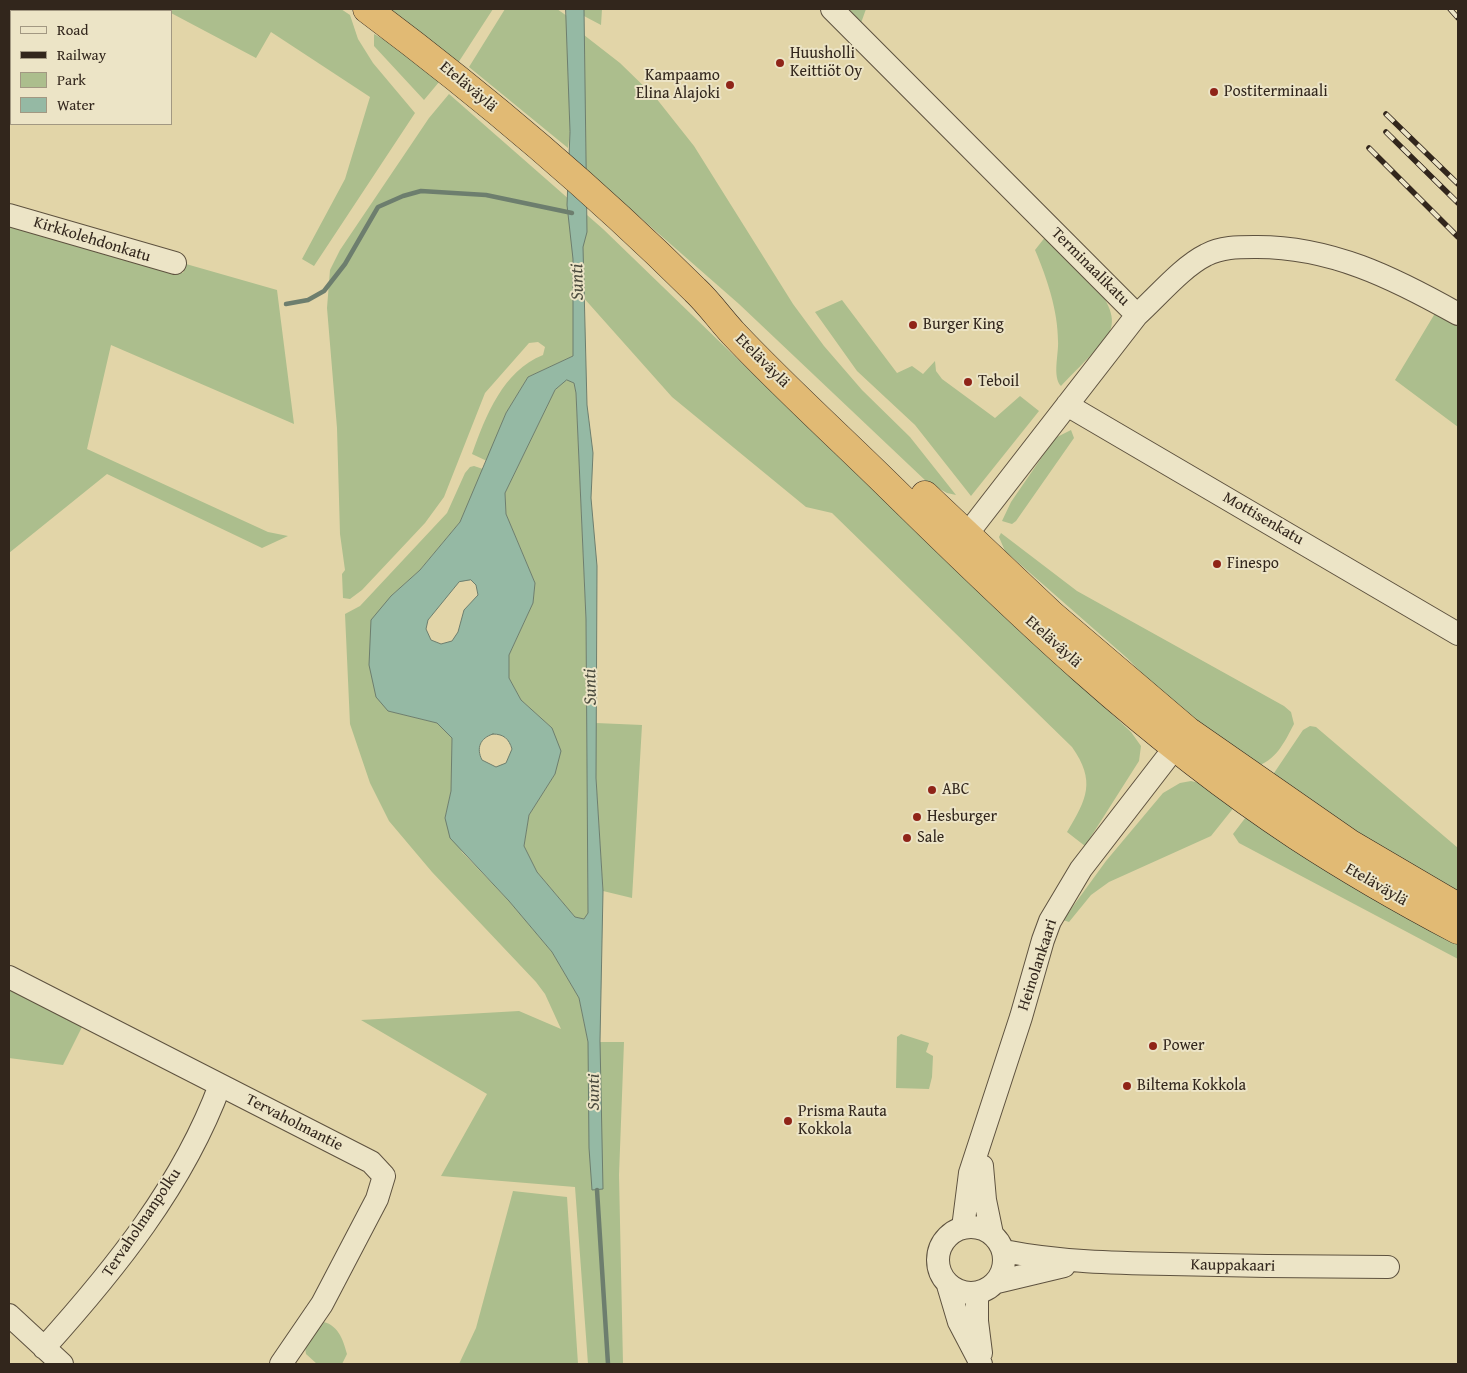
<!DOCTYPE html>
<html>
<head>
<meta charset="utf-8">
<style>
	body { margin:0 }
	#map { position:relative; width:1467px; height:1373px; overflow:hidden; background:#e2d5a8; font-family:"Gentium Book Plus",serif }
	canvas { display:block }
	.frame { position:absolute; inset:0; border:10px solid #32261c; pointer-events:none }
	.legend { position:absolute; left:10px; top:10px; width:162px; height:115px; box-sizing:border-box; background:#ece4c6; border:1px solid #a29882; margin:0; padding:6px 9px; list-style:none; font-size:15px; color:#32261c }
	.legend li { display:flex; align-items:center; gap:10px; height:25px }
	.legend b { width:25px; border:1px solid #a29882 }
</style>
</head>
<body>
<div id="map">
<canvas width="1467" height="1373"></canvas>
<div class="frame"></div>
<ul class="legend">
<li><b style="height:6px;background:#ece4c6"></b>Road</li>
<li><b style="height:6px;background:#32261c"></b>Railway</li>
<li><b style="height:14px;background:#acbe8d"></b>Park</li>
<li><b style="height:14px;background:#95b9a4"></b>Water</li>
</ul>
</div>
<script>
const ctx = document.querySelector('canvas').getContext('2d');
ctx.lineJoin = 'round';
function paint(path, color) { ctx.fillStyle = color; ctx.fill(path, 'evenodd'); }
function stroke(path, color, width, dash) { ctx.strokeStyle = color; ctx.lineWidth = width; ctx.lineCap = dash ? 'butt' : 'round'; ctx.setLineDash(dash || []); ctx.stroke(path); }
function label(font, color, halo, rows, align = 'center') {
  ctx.font = font + ' "Gentium Book Plus",serif'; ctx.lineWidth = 4; ctx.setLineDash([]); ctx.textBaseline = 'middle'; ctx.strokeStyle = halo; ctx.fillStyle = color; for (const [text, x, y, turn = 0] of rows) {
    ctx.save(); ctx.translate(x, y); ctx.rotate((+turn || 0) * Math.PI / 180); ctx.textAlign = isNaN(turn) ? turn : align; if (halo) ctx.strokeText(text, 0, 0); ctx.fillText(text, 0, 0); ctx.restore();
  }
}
paint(new Path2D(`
	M9 9H46L45 11H11V85L9 90Z
	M163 9H341L350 15 358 39 373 63 415 113 314 266 302 259 345 179 370 97 271 32 256 58 171 13V11Z
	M388 9H493L458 63Z
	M505 9H557L567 16 570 132 568 148 469 67Z
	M584 9H602L601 25 584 16Z
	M846 9H866L861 23Z
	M374 34 392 44 439 82 424 100 374 46Z
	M584 35 620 63 656 98 694 146 793 304 824 346 862 390 910 437 956 495 947 493 927 482 739 304 586 170Z
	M449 94 603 229 840 458 1131 732 1141 746 1139 761 1085 846 1067 832C1087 799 1096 781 1072 747L832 513 806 507 672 397 574 287 573 356 528 377 506 413 487 461 472 454C486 415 503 371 543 355L545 347 538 342 529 343 485 393 444 497 425 523 362 590 350 599 343 598 342 574 345 570 340 534 337 428 327 308 330 270 340 250 429 118Z
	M9 225 183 273 186 264 277 290 294 424 111 345 87 449 268 532 288 536 262 548 107 474 9 553Z
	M1046 236C1065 255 1124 301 1110 331 1106 342 1071 375 1061 386 1052 377 1059 353 1058 341 1058 311 1047 278 1035 250Z
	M842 300 897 373 912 366 923 374 935 361 936 371 942 379 995 418 1020 396 1039 411 971 496 915 425 857 371 815 312Z
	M1437 310 1458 325V427L1395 380Z
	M567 379 574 383 576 393 586 619 588 913 584 919 575 917 537 872 524 846 529 815 555 774 552 728 521 700 509 678V655L533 603 535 583 506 514 505 493 555 390Z
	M1071 430 1074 438 1016 521 1012 524 1002 521 1011 502 1055 438Z
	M474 466 483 469 460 522 420 570 391 596 388 711 437 723 452 738 451 791 445 818 462 852 509 901 552 952 579 998 588 1042H624L619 1175 623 1364H588L575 1187 441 1176 487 1094 361 1020 519 1011 561 1029 545 994 536 982 432 872 389 821 370 783 350 724 345 614 360 606 447 513 465 473 470 467Z
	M1001 533 1077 591 1284 706 1291 712 1294 724C1284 743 1276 761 1254 767L1192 724 1127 658 1005 551 999 537Z
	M596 723 642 725 632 898 603 891 596 778Z
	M1310 726 1316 727 1458 848V897L1270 779 1303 730Z
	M1191 781 1204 784 1235 806 1211 836 1109 882 1091 895 1069 922 1063 920 1106 861 1163 793 1180 783Z
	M1249 813 1458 941V959L1239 843 1233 834Z
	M9 985 84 1023 63 1065 9 1058Z
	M901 1034 929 1043 926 1052 933 1056 932 1077 929 1089 896 1088 897 1037Z
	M513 1191 567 1197 578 1364H459L476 1328Z
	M320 1321C338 1324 343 1339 347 1354L342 1364H317L306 1354 304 1341Z`), '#acbe8d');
const water = new Path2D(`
	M566 9H584L587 232 583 247 587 405 593 453 591 498 597 566 596 778 603 891 600 1041 603 1189 592 1190 589 1148 588 1042 579 998 552 952 509 901 450 838 445 818 451 791 452 738 437 723 388 711 376 697 369 665 371 620 391 596 420 570 460 522 506 413 528 377 573 356V259L567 205 570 132ZM567 380 574 383 576 393 586 619 588 913 584 919 575 917 537 872 524 846 529 815 555 774 561 751 552 728 521 700 509 678V655L533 603 535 583 506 514 505 493 555 390ZM471 580 476 585 478 595 464 610 458 632 452 641 441 644 431 640 426 629 428 620 459 582ZM493 734C504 734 509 739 512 749L506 763 496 767 482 760C476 748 480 738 493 734Z`);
paint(water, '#95b9a4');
stroke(water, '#6d7e6e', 1);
stroke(new Path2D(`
	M286 304 308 300 324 291 345 264 378 207 403 196 421 191 486 195 572 213
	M597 1190 608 1364`), '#6d7e6e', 4.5);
const minor = new Path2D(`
	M832 9 1137 315 957 547
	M9 215 175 263
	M1137 315C1158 296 1182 267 1206 255 1221 247 1238 247 1254 247 1330 246 1394 278 1458 314
	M1067 405 1458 634
	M9 977 371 1162 384 1176 377 1199 322 1304 281 1364
	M982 1166 985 1200 992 1234
	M938 1260a33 33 0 1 1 66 0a33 33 0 1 1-66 0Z
	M963 1228 970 1173 1021 1017 1043 940 1050 921 1081 869 1186 733
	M1004 1251C1059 1262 1114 1263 1170 1264 1243 1266 1315 1267 1388 1267
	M997 1282 1064 1266
	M948 1285 959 1322 981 1364
	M977 1293V1321L981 1353
	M9 1315 62 1364
	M44 1348C115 1269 183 1185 220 1085`);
const highway = new Path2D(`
	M367 9C482 95 592 188 695 290 709 303 720 319 733 333 782 385 836 434 887 484 1015 610 1146 737 1297 836 1349 870 1403 901 1458 930
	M925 495 1052 615 1188 731 1349 843 1458 907`);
stroke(minor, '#5e523f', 24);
stroke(highway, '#32261c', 29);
stroke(minor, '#ece4c6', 22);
stroke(highway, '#e1ba74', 28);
const rail = new Path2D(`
	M1450 9 1458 18
	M1386 114 1458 184
	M1386 132 1458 203
	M1369 148 1458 237`);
stroke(rail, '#32261c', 5.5);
stroke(rail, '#ece4c6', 4, [11]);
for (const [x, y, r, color] of [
	[780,63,5,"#8f2418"],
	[730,85,5,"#8f2418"],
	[1214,92,5,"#8f2418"],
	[913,325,5,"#8f2418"],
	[968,382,5,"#8f2418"],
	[1217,564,5,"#8f2418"],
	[932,790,5,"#8f2418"],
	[917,817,5,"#8f2418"],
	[907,838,5,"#8f2418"],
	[1153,1046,5,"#8f2418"],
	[1127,1086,5,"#8f2418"],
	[788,1121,5,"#8f2418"]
]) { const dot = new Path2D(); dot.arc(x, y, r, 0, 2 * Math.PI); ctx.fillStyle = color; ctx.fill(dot); stroke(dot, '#ece4c6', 2); }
label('16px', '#32261c', '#ece4c6', [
	["Huusholli",790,54],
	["Keittiöt Oy",790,72],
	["Kampaamo",720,76,"right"],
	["Elina Alajoki",720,94,"right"],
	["Postiterminaali",1224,92],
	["Burger King",923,325],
	["Teboil",978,382],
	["Finespo",1227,564],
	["ABC",942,790],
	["Hesburger",927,817],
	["Sale",917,838],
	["Power",1163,1046],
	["Biltema Kokkola",1137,1086],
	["Prisma Rauta",798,1112],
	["Kokkola",798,1130]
], 'left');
label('16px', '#32261c', '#ece4c6', [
	["Eteläväylä",468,87,40],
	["Kirkkolehdonkatu",92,240,17],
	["Terminaalikatu",1090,267,45],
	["Eteläväylä",762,361,45],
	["Mottisenkatu",1263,519,30],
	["Eteläväylä",1053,642,42],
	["Eteläväylä",1376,885,30],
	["Heinolankaari",1038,965,-72],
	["Tervaholmantie",294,1123,27],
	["Tervaholmanpolku",142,1223,-56],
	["Kauppakaari",1233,1266,1]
]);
label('italic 18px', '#4b4b3e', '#ece4c6', [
	["Sunti",578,282,-91],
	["Sunti",591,687,-91],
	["Sunti",594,1092,-90]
]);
</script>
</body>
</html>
